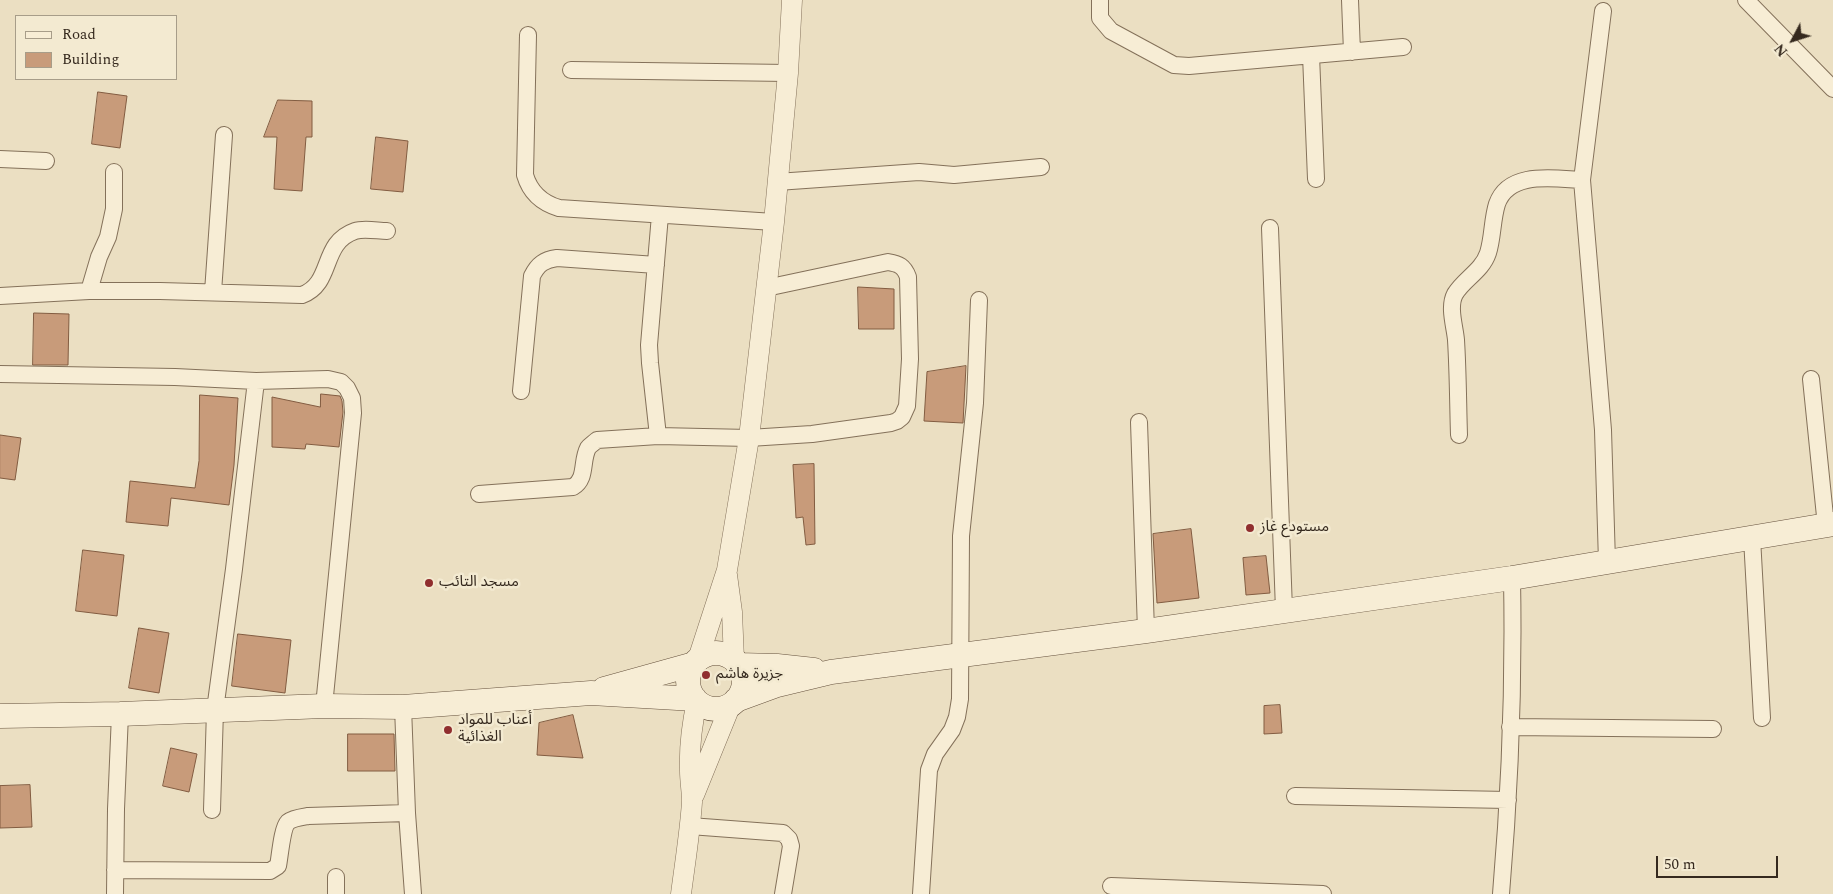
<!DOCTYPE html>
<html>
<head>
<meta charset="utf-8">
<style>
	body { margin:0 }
	#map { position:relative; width:1833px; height:894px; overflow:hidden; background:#ebdfc2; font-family:Spectral,serif }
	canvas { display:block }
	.legend { position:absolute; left:15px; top:15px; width:162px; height:65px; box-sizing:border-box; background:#f3ead1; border:1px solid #a79d89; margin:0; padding:6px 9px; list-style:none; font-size:15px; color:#35291e }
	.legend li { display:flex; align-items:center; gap:10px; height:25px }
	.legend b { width:25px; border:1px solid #a79d89 }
	.north { position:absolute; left:1768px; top:15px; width:50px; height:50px; -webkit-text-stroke:4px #f3ead1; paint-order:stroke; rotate:230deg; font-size:14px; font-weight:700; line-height:20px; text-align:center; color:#35291e }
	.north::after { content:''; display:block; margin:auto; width:18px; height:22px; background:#35291e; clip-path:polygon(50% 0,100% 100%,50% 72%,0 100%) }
	.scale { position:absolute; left:1656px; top:856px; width:122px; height:22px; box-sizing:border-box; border:2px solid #35291e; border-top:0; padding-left:6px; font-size:15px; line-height:18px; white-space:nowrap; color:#35291e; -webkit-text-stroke:4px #f3ead1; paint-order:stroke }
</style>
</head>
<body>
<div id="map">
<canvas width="1833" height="894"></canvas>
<ul class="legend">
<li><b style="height:6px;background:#f7edd5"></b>Road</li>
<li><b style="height:14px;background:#c89b7a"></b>Building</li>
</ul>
<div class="north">N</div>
<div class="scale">50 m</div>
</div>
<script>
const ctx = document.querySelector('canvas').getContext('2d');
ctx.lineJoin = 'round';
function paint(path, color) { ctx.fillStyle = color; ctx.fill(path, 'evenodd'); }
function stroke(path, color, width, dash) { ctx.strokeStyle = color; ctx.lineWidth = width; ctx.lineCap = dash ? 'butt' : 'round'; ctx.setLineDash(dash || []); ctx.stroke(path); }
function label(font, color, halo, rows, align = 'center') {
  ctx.font = font + ' Spectral,"Noto Sans Arabic",serif'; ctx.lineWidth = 5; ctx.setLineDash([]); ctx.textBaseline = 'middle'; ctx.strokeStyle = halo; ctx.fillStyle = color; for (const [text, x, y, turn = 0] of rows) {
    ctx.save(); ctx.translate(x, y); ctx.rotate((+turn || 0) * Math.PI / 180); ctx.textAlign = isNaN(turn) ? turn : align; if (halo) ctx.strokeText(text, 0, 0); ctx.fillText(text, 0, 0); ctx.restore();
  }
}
const building = new Path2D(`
	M98 92 127 96 120 148 92 144Z
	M278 100 312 101V137H306L302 191 274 189 277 137H264Z
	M376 137 408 141 403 192 371 189Z
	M858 287 894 289V329H859Z
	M34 313 69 314 68 365H33Z
	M966 366 963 423 924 421 927 372Z
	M321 394 340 396 342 401 343 412 339 447 306 444 305 449 272 447V397L320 407Z
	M200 395 238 398 234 465 229 505 171 498 168 526 126 522 130 481 195 488 199 461Z
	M0 435 21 438 15 480 0 478Z
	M814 464 815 544 806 545 803 517 796 518 793 465Z
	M1191 529 1199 598 1157 603 1153 534Z
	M83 550 124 555 117 616 76 611Z
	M1266 556 1270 593 1246 595 1243 558Z
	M139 628 169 633 159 693 129 688Z
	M238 634 291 640 285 693 232 686Z
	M1280 705 1282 733 1264 734V706Z
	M573 715 583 758 537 755 539 723Z
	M348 734H394L395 771H348Z
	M171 748 197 754 189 792 163 786Z
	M30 785 32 827 0 828V786Z`);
paint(building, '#c89b7a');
stroke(building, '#825c41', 1);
const minor = new Path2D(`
	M1100 0V18L1111 31 1174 65 1189 66 1403 47
	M1350 0 1352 52
	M1746 0 1833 89
	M1603 11 1582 180 1603 430 1607 562
	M528 35 525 175C530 192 542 203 559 208L774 222
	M1311 55 1316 179
	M571 70 788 73
	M0 159 46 161
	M777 182 919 172 954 175 1041 167
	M1270 228 1284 610
	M89 291 99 257 108 237 114 209V172
	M213 292 224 135
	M0 296 89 291H160L302 295C334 283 320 243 355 231 364 228 378 231 387 231
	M0 374 175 377 256 381 328 379 341 382 347 388 352 398 353 413 324 706
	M1811 379 1826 526
	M521 391 532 276C538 264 544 260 557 258L656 265
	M1139 422 1146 631
	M1459 435C1458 404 1458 372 1456 340 1455 327 1448 307 1455 294 1464 279 1482 271 1488 253 1493 237 1492 220 1497 204 1509 170 1555 179 1582 180
	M658 436 650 363 649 345 660 215
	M479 494 573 487C587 479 581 461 588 448 590 445 594 443 597 440L658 436 749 438 812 434 891 423 897 421 902 417 907 406 910 359 908 277C904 266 899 264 888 262L766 288
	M1752 538 1762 718
	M403 707 407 813 413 894
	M1510 727 1713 729
	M1295 796 1508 800
	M212 810 215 710 234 569 256 381
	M690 826 783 833 789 839 791 846 783 894
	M115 870 270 871 278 866C280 856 282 828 288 822 293 818 302 817 308 816L407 813
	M1111 886 1323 894
	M115 894 116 809 120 714
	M336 894V877
	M921 894 929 770 935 754 952 730 957 717 960 699 961 536 975 403 979 300
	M1501 894C1510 789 1514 683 1512 578`);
const tertiary = new Path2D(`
	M727 575 732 612 734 660
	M698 659 727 570 749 438 774 222 788 73 792 0
	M694 795 731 704
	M681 894C685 863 690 832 692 802 692 791 690 781 690 771 689 747 692 724 697 701`);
const secondary = new Path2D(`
	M688 681a28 28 0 1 1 56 0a28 28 0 1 1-56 0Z
	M738 665 777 666 814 670
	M604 689 694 664
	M736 700 777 685 831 672 1146 631 1512 578 1833 524
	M0 716 120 714 324 706 403 707 591 693 695 699`);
stroke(minor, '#84715a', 18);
stroke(tertiary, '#84715a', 21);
stroke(secondary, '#66523e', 25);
stroke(minor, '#f7edd5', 16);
stroke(tertiary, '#f7edd5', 20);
stroke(secondary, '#f7edd5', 24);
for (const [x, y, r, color] of [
	[1250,528,5,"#902e2e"],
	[429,583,5,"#902e2e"],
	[706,675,5,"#902e2e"],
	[448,730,5,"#902e2e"]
]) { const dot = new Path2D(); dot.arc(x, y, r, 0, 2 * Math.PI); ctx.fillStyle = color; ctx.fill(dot); stroke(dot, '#f3ead1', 2); }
label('15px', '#35291e', '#f3ead1', [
	["مستودع غاز",1260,528],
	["مسجد التائب",439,583],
	["جزيرة هاشم",716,675],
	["أعناب للمواد",458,721],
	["الغذائية",458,738]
], 'left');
</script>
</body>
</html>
